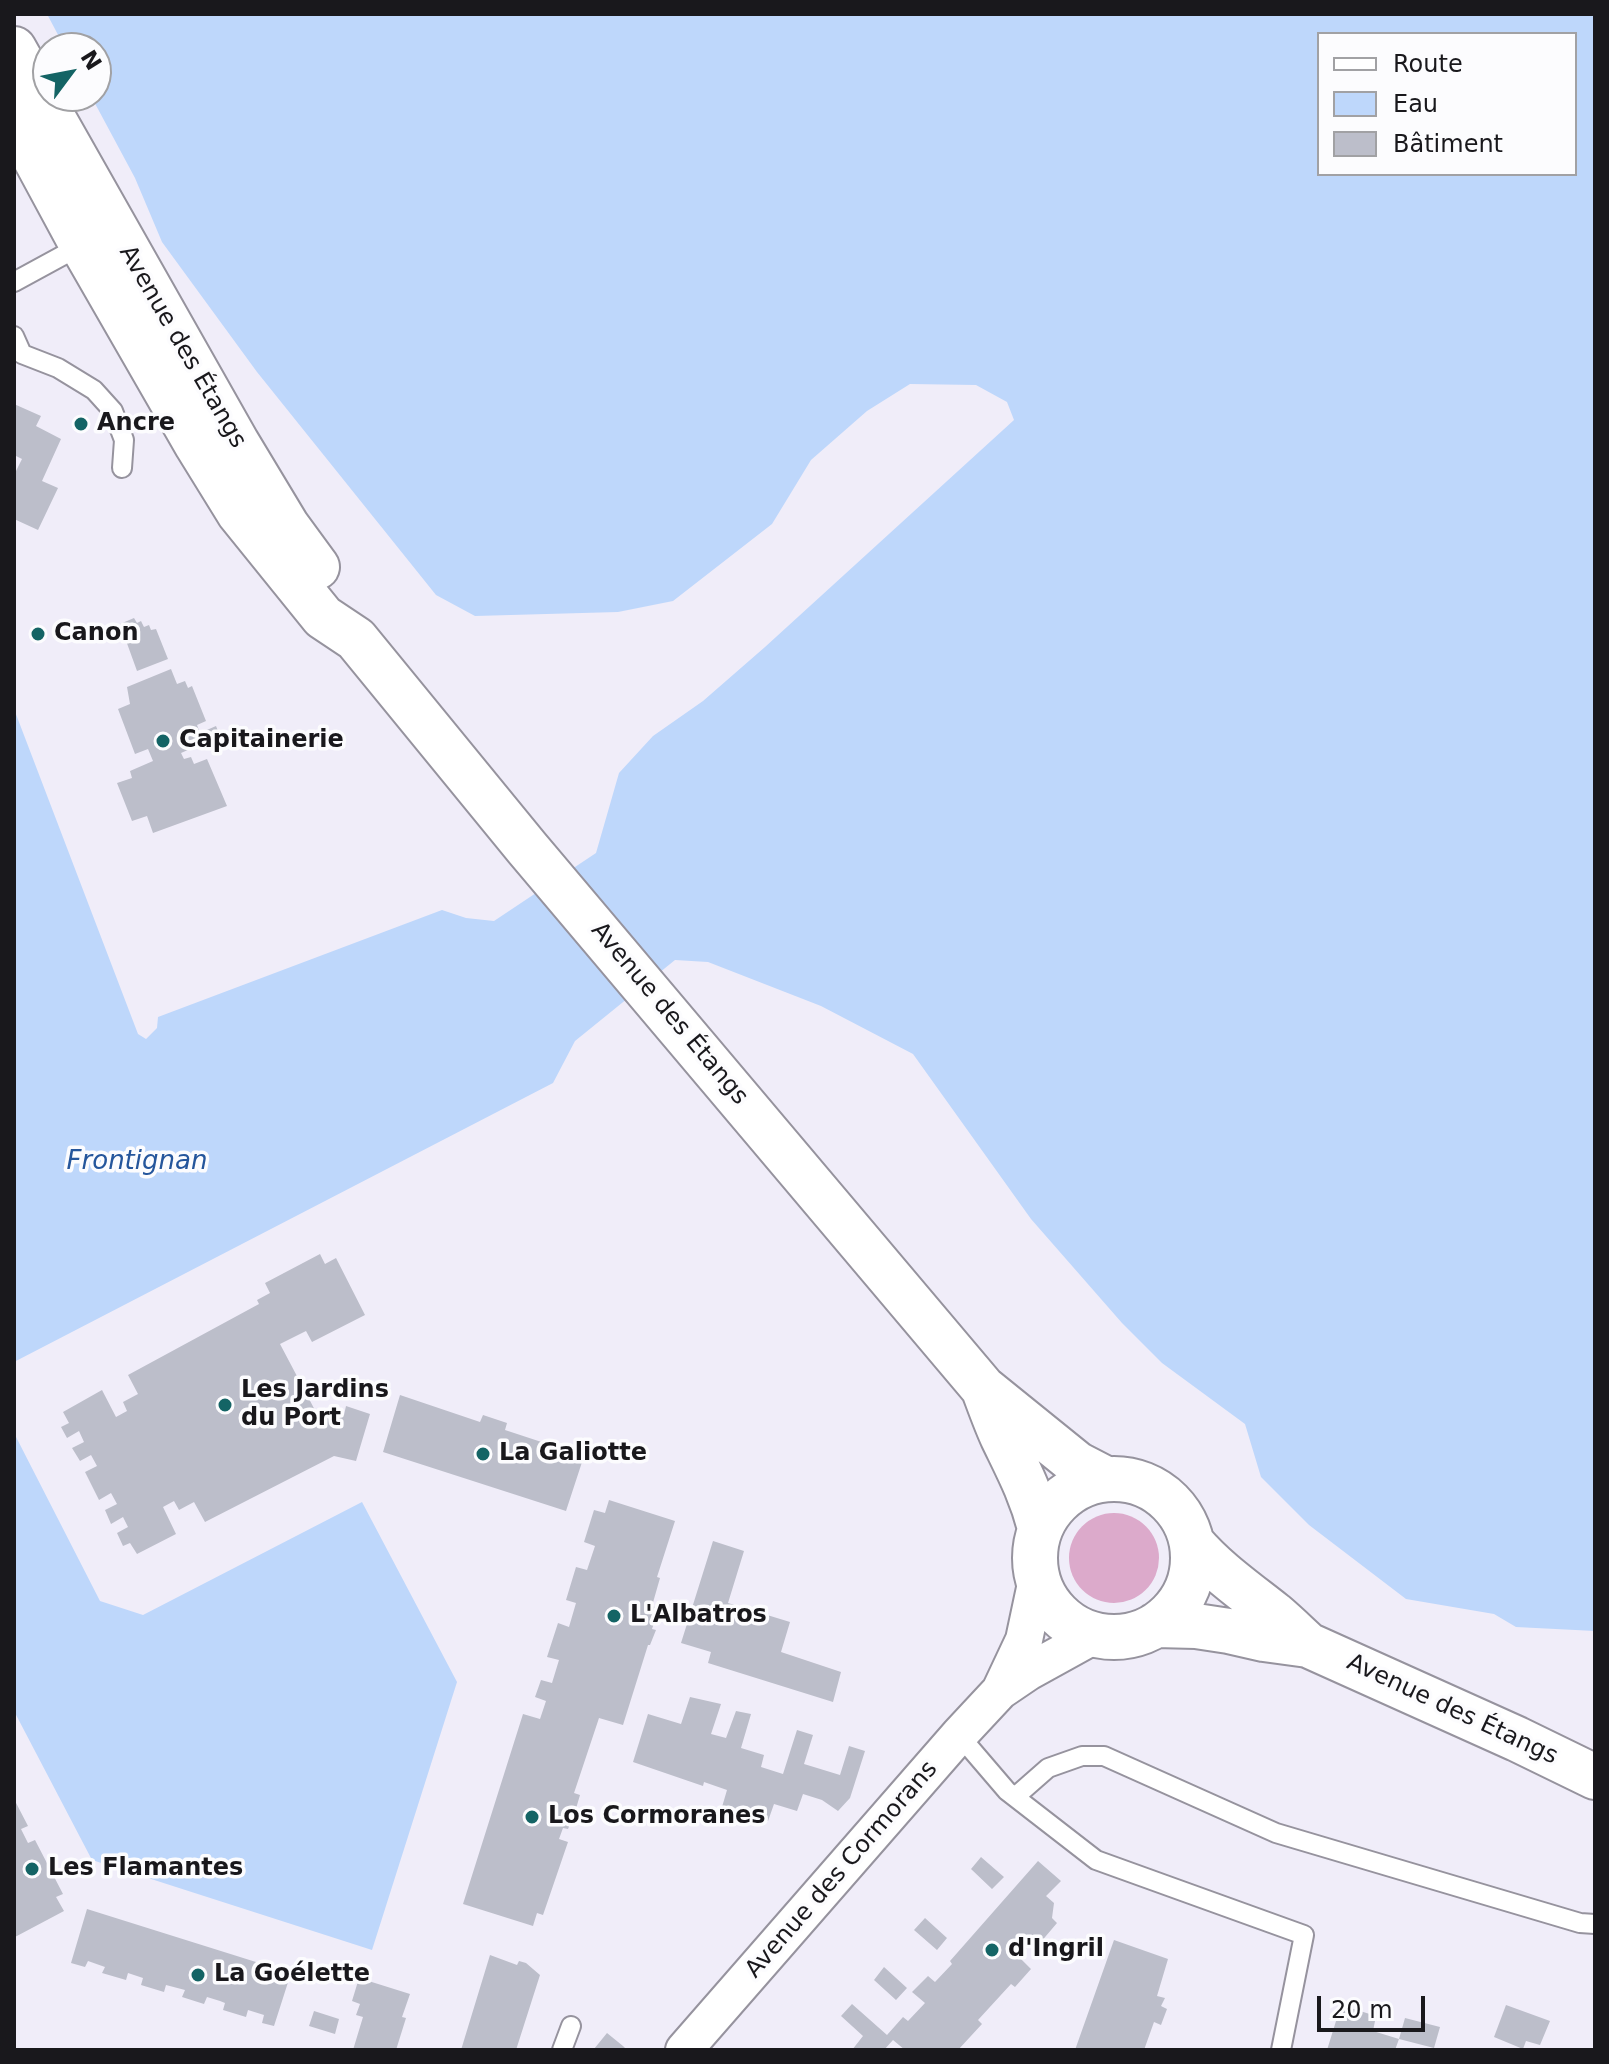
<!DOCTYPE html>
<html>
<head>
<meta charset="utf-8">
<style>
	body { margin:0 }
	#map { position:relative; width:1609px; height:2064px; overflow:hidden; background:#f0edf9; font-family:"DejaVu Sans",sans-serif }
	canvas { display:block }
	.frame { position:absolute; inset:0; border:16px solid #19181c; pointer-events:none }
	.legend { position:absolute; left:1317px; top:32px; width:260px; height:144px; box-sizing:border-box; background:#fcfcfe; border:2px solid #a1a1a4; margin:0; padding:10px 14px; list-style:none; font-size:24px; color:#19181c }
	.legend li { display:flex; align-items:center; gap:16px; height:40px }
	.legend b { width:40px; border:2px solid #a1a1a4 }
	.north { position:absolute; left:32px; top:32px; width:80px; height:80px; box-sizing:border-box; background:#fcfcfe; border:2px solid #a1a1a4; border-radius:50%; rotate:58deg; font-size:22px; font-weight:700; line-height:32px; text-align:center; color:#19181c }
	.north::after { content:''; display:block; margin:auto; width:28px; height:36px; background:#146465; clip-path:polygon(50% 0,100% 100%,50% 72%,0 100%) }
	.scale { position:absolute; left:1317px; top:1996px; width:108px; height:36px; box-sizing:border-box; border:4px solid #19181c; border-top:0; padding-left:10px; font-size:24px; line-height:28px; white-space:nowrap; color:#19181c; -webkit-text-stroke:6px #fcfcfe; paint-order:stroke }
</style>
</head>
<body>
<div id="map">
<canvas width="1609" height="2064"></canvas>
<div class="frame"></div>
<ul class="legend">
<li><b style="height:10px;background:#fff"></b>Route</li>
<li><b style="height:22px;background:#bed7fb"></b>Eau</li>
<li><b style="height:22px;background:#bcbeca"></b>Bâtiment</li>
</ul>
<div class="north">N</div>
<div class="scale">20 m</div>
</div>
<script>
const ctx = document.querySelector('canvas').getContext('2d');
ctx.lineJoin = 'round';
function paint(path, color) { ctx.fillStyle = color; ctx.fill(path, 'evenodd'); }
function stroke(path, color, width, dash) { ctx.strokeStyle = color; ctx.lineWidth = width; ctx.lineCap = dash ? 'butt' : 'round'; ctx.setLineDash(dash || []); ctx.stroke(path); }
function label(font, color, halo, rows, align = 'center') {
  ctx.font = font + ' "DejaVu Sans",sans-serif'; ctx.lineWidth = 7; ctx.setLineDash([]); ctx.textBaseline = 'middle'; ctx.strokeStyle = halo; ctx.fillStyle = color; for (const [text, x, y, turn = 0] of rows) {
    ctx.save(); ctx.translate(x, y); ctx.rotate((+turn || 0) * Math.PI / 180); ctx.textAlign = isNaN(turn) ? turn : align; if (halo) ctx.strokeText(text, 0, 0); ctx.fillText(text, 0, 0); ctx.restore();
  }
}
paint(new Path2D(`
	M1069 1558a45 45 0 1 1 90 0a45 45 0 1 1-90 0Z`), '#dcaacb');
paint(new Path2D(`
	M47 14H1595V1631L1516 1627 1494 1614 1406 1599 1309 1525 1261 1477 1245 1424 1162 1363 1122 1323 1031 1219 913 1054 821 1006 708 962 675 960 575 1041 553 1083 14 1362V709L138 1034 146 1039 157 1028 158 1017 442 910 466 918 494 921 596 853 619 773 653 736 703 701 765 647 1014 420 1007 402 976 385 910 384 867 411 811 460 772 524 673 601 618 612 475 616 436 595 257 372 162 242 135 178 91 96H96V48H65ZM1319 34H1575V174H1319Z
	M14 1433 100 1601 143 1615 362 1502 457 1682 372 1950 92 1860 14 1711Z`), '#bed7fb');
paint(new Path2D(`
	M14 404 41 416 36 426 61 439 42 481 58 488 38 530 14 519V475L22 459 14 455Z
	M134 618 137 623 141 621 144 627 149 625 151 630 156 629 168 659 137 671 120 624Z
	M171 669 177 684 185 681 188 688 192 686 206 721 197 725 200 733 216 726 220 736 181 753 184 759 191 757 194 764 207 759 227 806 153 833 147 816 132 821 117 783 132 778 130 771 153 761 148 749 135 754 118 709 130 704 127 687Z
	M320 1254 325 1264 336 1258 365 1315 312 1342 306 1331 280 1344 317 1414 324 1410 344 1415 346 1406 370 1414 356 1461 334 1456 205 1522 194 1502 179 1510 174 1501 163 1507 176 1534 137 1554 130 1543 123 1546 117 1533 128 1527 123 1517 111 1524 105 1510 117 1504 111 1493 99 1500 85 1472 97 1466 91 1455 80 1461 72 1448 84 1442 79 1431 67 1438 61 1427 69 1423 63 1412 102 1390 116 1417 127 1411 123 1402 138 1394 128 1375 259 1304 257 1300 270 1293 265 1283Z
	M400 1395 480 1422 483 1415 507 1423 505 1430 584 1456 566 1511 383 1452Z
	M609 1500 675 1521 657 1577 660 1578 652 1606 659 1608 652 1629 656 1630 650 1645H648L623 1725 599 1718 574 1793 580 1795 575 1812 568 1829 563 1828 559 1839 568 1842 543 1915 537 1913 533 1926 463 1904 523 1714 540 1719 546 1701 535 1697 541 1680 552 1683 559 1660 547 1657 558 1623 569 1627 576 1603 566 1600 576 1567 587 1570 595 1546 584 1542 594 1510 605 1513Z
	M713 1541 744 1551 728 1603 790 1622 781 1652 841 1672 833 1702 708 1663 711 1652 681 1643Z
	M690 1697 721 1704 711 1734 726 1738 736 1711 751 1714 741 1748 764 1755 761 1767 783 1774 797 1730 813 1735 804 1764 840 1775 849 1746 865 1751 850 1798 838 1811 822 1800 803 1794 797 1811 774 1804 768 1821 722 1807 727 1790 704 1782 703 1786 633 1762 648 1714 681 1724Z
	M14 1799 28 1826 21 1829 28 1843 35 1840 63 1894 56 1897 64 1911 15 1937Z
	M981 1857 1004 1877 992 1889 971 1869Z
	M1038 1861 1061 1881 1046 1896 1054 1903 1052 1918 1057 1923 1040 1943 1035 1939 1019 1957 1031 1969 1015 1987 1011 1984 978 2020 982 2024 958 2050H905L893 2040 884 2050H852L863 2036 841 2016 852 2004 887 2035 903 2017 908 2021 925 2003 912 1992 928 1976 935 1982 952 1964 950 1961Z
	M87 1909 291 1973 274 2026 262 2023 264 2015 248 2010 246 2017 223 2010 225 2003 220 2001 207 1997 204 2004 182 1997 185 1990 166 1985 164 1992 141 1985 143 1978 128 1973 126 1980 102 1973 105 1967 88 1961 85 1967 71 1963Z
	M925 1918 947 1938 937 1950 914 1930Z
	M1114 1940 1168 1959 1157 1996 1165 1998 1161 2006 1167 2009 1161 2025 1154 2022 1144 2050H1075Z
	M490 1955 517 1965 519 1961 526 1963 540 1975 516 2050H461Z
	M884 1967 907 1988 896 2000 874 1980Z
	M359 1978 410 1994 402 2017 406 2018 396 2050H353L363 2017 356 2015 360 2004 352 2001Z
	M1341 2005 1376 2016 1373 2031 1399 2039 1395 2050H1327Z
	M1506 2005 1550 2021 1540 2045 1526 2041 1523 2049 1494 2037Z
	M314 2011 339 2019 335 2034 309 2026Z
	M1405 2018 1440 2027 1434 2048 1399 2039Z
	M607 2033 623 2046 627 2050 594 2049Z`), '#bcbeca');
const lane = new Path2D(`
	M14 282 82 245
	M14 336 22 354 58 368 94 390 113 411 124 440 122 468
	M959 1735 1007 1791 1096 1860 1304 1935 1281 2050
	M1015 1797 1048 1768 1082 1756H1104L1276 1833 1580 1923 1595 1924
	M562 2050 571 2026`);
const street = new Path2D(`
	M1000 1691 1024 1640 1037 1579
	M684 2050 959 1735 1000 1691 1028 1672 1095 1635`);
const secondary = new Path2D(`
	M14 49 237 443 287 526 317 567
	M14 119 82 245 197 445 239 513 323 617 356 639 527 848 983 1388 1077 1464 1106 1479
	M984 1390C990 1406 996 1423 1003 1438 1018 1469 1031 1493 1040 1528
	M1035 1558a79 79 0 1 1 158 0a79 79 0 1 1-158 0Z
	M1192 1543C1216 1571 1245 1591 1274 1614 1286 1624 1297 1635 1308 1645
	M1156 1625 1196 1626 1229 1631 1264 1639 1308 1645 1517 1739 1595 1777`);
stroke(lane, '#96939e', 22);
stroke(street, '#96939e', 40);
stroke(secondary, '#96939e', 48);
stroke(lane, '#fff', 18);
stroke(street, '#fff', 36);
stroke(secondary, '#fff', 44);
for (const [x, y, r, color] of [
	[81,424,8,"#146465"],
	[38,634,8,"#146465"],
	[163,741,8,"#146465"],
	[225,1405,8,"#146465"],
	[483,1454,8,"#146465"],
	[614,1616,8,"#146465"],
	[532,1817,8,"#146465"],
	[32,1869,8,"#146465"],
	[992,1950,8,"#146465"],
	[198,1975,8,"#146465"]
]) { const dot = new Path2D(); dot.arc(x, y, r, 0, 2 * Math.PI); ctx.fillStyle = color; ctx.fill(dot); stroke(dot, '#fcfcfe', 3); }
label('24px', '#19181c', '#fcfcfe', [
	["Avenue des Étangs",182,347,60],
	["Avenue des Étangs",669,1014,50],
	["Avenue des Étangs",1452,1710,25],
	["Avenue des Cormorans",842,1870,-49]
]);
label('bold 24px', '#19181c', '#fcfcfe', [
	["Ancre",97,424],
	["Canon",54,634],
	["Capitainerie",179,741],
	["Les Jardins",241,1391],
	["du Port",241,1419],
	["La Galiotte",499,1454],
	["L'Albatros",630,1616],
	["Los Cormoranes",548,1817],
	["Les Flamantes",48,1869],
	["d'Ingril",1008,1950],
	["La Goélette",214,1975]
], 'left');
label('italic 26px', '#25569c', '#fcfcfe', [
	["Frontignan",137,1162]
]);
</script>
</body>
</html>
